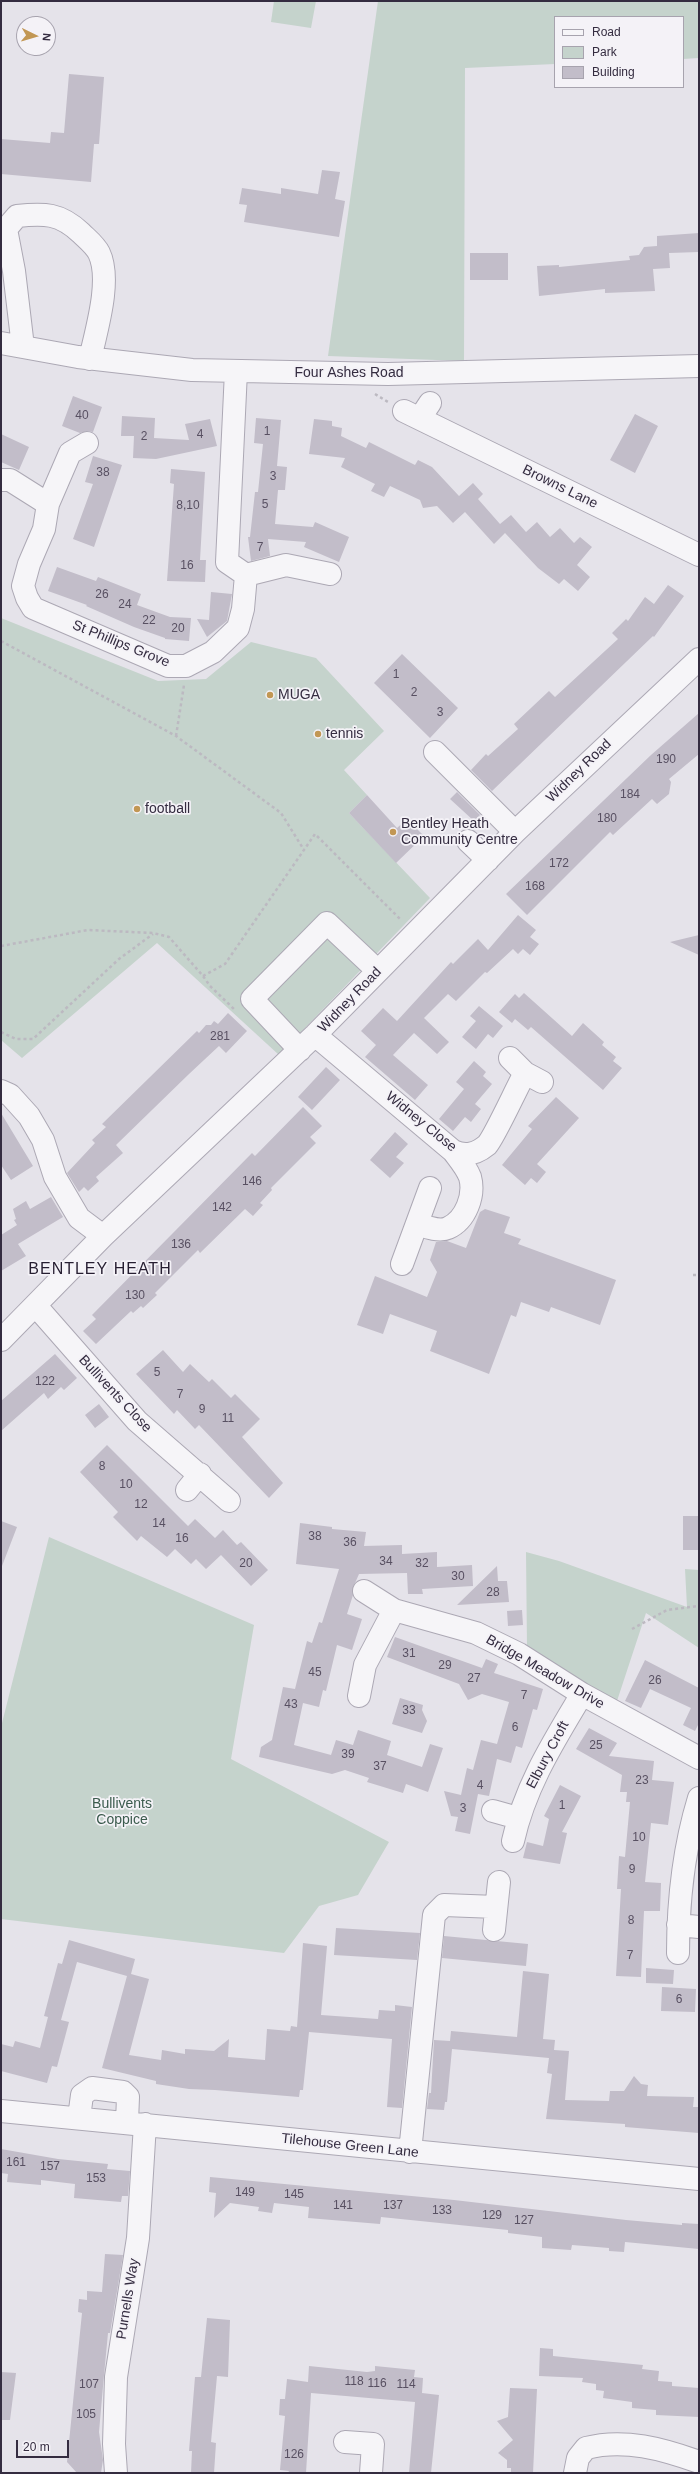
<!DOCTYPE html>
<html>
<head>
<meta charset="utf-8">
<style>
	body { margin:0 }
	#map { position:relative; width:700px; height:2474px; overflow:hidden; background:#e5e3ea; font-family:Arial,sans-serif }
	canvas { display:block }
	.frame { position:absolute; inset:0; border:2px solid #342c40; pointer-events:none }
	.legend { position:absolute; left:554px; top:16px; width:130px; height:72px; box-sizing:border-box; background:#f4f2f7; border:1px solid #a7a3ae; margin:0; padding:5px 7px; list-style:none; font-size:12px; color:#342c40 }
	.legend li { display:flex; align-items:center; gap:8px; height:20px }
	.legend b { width:20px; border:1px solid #a7a3ae }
	.north { position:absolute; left:16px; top:16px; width:40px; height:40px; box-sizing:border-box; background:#f4f2f7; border:1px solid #a7a3ae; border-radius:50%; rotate:95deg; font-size:11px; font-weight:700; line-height:16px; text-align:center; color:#342c40 }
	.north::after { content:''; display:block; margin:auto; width:14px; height:18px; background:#c29754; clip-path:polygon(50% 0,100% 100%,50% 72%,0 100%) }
	.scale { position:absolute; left:16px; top:2440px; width:53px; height:18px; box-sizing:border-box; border:2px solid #342c40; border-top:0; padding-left:5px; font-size:12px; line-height:14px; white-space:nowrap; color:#342c40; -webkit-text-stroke:3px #f4f2f7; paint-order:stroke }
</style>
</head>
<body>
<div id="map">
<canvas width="700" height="2474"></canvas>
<div class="frame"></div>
<ul class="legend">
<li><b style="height:5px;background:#f6f5f8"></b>Road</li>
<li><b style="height:11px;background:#c5d3cc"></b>Park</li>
<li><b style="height:11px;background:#c2bdc9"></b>Building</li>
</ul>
<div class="north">N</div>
<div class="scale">20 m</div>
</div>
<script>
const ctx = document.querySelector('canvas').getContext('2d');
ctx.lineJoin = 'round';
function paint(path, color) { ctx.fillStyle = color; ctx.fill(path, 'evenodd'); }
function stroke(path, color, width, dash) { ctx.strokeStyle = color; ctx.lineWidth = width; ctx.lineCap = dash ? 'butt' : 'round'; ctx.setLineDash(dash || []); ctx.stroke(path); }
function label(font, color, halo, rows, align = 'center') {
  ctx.font = font + ' Arial,sans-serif'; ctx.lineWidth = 3.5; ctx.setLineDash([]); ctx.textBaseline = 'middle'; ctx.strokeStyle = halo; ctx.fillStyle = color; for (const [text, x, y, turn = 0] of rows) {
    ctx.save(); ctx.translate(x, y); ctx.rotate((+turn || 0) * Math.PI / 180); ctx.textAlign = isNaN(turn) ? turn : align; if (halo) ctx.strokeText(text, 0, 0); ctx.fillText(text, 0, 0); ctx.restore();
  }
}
paint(new Path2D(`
	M274 1H316L311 28 271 22Z
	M378 1H699V58L683 59V17H555V64L465 68 464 361 328 356Z
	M1 618 158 681 206 679 251 642 316 658 384 731 344 770 367 795 349 813 430 898 279 1055 157 943 22 1058 1 1040Z
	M49 1537 254 1625 231 1759 389 1842 358 1895 319 1906 284 1953 1 1919V1727Z
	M526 1552 559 1561 687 1607 685 1569 699 1570V1648L646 1613 616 1704 527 1648Z`), '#c5d3cc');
paint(new Path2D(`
	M69 74 104 77 99 144H94L91 182 1 174V139L50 143 51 132 64 133Z
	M322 170 340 172 335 199 345 201 339 237 244 222 247 205 239 204 242 188 281 194V188L318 194Z
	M699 233V252L669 253 670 268 653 269 655 291 605 293V289L539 296 537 266 559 265V267L630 260 629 256 639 255 644 247 657 246V236Z
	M470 253H508V280H470Z
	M73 396 102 407 93 432 87 431 80 433 62 426Z
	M635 414 658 426 635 473 610 460Z
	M122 416 155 418 154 438 189 440 185 424 210 419 217 446 156 459 133 458 134 436H121Z
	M256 418 281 420 277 466 287 467 285 490H278L275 524 313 527 315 522 349 537 339 562 304 547 306 542 268 539 270 556 251 561 248 537H250L255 492H258L263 444 254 443Z
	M314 419 332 421V426L342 428 341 436 366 448 369 442 415 465 418 460 432 467 459 496 473 483 483 494 478 499 500 524 511 515 526 532 537 522 550 537 560 528 574 543 580 537 592 547 577 565 590 577 578 591 564 579 559 584 538 568 505 533 494 544 465 512 453 523 437 506 423 508 420 500 390 486 384 497 371 491 375 484 341 467 345 458 309 454Z
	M1 434 29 447 19 470 1 462Z
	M93 456 122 465 94 547 73 539 93 484 85 482Z
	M171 469 205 472 200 560H206L205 582 167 581 174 484 170 483Z
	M57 567 96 581 98 577 141 594 137 605 170 617 191 618 189 641 165 639V638L134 627 86 606 87 605 48 591Z
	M668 585 684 596 654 637 653 636 492 791 471 770 486 754 488 756 518 729 514 724 549 691 555 697 618 639 612 633 626 619 628 621 645 597 654 604Z
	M211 592 232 594 227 621 207 637 197 619 209 620Z
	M402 654 458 708 430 738 374 683Z
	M699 713V754L669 779 671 782 669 794 657 804 652 799 613 835 610 832 527 915 506 894 651 755Z
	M457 792 480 815 474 821 450 799Z
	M367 795 397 828 407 819 424 836 396 863 349 813Z
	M518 915 536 930 530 937 539 944 530 955 523 949 518 954 513 949 487 973 485 972 456 1001 448 994 424 1018 449 1042 437 1054 414 1033 393 1055 428 1085 415 1100 365 1057 376 1045 361 1031 383 1008 397 1021 451 962 453 964 478 939 488 950Z
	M699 935V955L670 942Z
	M524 993 572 1036 583 1023 604 1042 602 1045 616 1057 613 1061 622 1068 603 1090 531 1027 528 1030 515 1019 512 1023 499 1012 515 994 519 998Z
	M479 1006 503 1026 493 1038 488 1034 476 1049 462 1037 476 1021 470 1016Z
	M228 1013 247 1031 226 1053 219 1046 189 1074 116 1145 123 1153 96 1177 99 1181 88 1191 84 1187 79 1192 67 1173 95 1143 92 1140 106 1127 102 1124 197 1031 199 1033 206 1025H211L214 1021 218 1024Z
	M474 1061 486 1072 483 1076 492 1084 475 1104 481 1109 471 1122 465 1117 453 1131 439 1119 464 1089 456 1082Z
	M326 1067 340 1080 312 1110 298 1097Z
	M556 1097 579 1118 537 1164 546 1172 537 1183 531 1178 525 1185 502 1165 532 1129 528 1126Z
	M303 1107 322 1126 310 1137 316 1143 271 1188 272 1190 260 1203 263 1205 253 1216 245 1209 200 1253 198 1250 155 1293 157 1295 143 1308 141 1306 133 1313 131 1311 96 1344 83 1331 96 1319 92 1315 252 1153 255 1156Z
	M1 1113 33 1166 11 1180 1 1165Z
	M395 1132 408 1144 396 1157 404 1163 390 1178 370 1160Z
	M51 1197 63 1217 18 1244 26 1256 1 1271V1235L17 1225 14 1220 16 1219 13 1209 26 1201 30 1209Z
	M485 1209 510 1217 504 1233 521 1239 518 1244 616 1280 600 1325 551 1307 549 1312 521 1302 516 1317 511 1315 489 1374 430 1351 437 1331 390 1314 383 1334 357 1325 375 1276 427 1297 437 1272 430 1260 436 1242 447 1241 466 1248 480 1212Z
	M163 1350 183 1372 190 1364 209 1382 212 1379 231 1398 235 1394 260 1419 242 1437 283 1483 269 1498 199 1425 195 1429 177 1410 174 1414 136 1374Z
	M55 1354 77 1378 64 1390 61 1387 48 1399 44 1393 1 1431V1401Z
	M99 1404 109 1417 95 1428 85 1415Z
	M107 1445 188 1526 195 1519 215 1538 223 1530 237 1545 241 1542 268 1570 251 1586 221 1555 206 1569 196 1559 191 1564 175 1549 167 1557 141 1536 137 1541 113 1517 118 1512 80 1472Z
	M683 1516H699V1550H683Z
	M1 1521 17 1527 2 1566H1Z
	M300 1523 332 1527V1529L366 1532 364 1546 402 1545V1554L437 1552V1567L472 1565 473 1586 422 1589 423 1594H408L407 1573 359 1574 352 1590 353 1595 347 1614 362 1619 352 1650 337 1645 326 1691 323 1690 319 1707 303 1703 294 1745 331 1755 336 1740 353 1745 358 1730 391 1741 387 1755 422 1767 430 1744 443 1748 428 1792 406 1784 403 1793 367 1782 369 1778 345 1770 332 1774 259 1757 261 1747 272 1740 283 1687 295 1689 307 1641 312 1643 319 1622 322 1623 339 1569 296 1564Z
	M497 1566 498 1581H507L509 1602 457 1605Z
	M522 1610 523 1625 508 1626 507 1611Z
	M395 1637 482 1668 486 1659 498 1664 494 1673 543 1689 537 1710 533 1709 522 1748 516 1746 511 1763 497 1759 489 1796 478 1794 470 1834 455 1831 458 1817 451 1816 444 1791 461 1795 467 1768 473 1770 481 1740 497 1744 509 1702 482 1694 468 1700 459 1684 387 1657Z
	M645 1660 699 1688V1723L695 1731 683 1725 691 1708 650 1689 641 1708 625 1701Z
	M400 1698 423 1705 422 1710 427 1721 422 1733 392 1724Z
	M589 1728 617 1743 609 1756 654 1761 652 1780 674 1782 668 1825 651 1823 645 1882 661 1883 660 1911H644L641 1977 616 1976 621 1889H617L619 1856 625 1857 630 1802H626L627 1792H620L622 1775 576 1749Z
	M560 1785 581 1796 562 1832 567 1833 560 1864 523 1858 527 1842 543 1846 549 1819 544 1816Z
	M336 1928 420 1933 417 1960 334 1955Z
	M444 1936 528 1944 526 1966 442 1958Z
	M69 1940 135 1959 131 1974 149 1979 129 2055 161 2060 162 2050 185 2054V2049L214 2051 229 2039 228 2057 265 2060 267 2029 290 2031 291 2026 297 2027 303 1943 327 1946 321 2015 378 2019 379 2010 395 2011V2005L412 2007 402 2108 387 2107 392 2039 309 2032 303 2090H300L299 2097 215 2090 189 2089 156 2084V2081L102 2068 127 1976 77 1962 61 2020 69 2022 57 2067 52 2066 47 2083 1 2071V2044L13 2047 15 2041 40 2048 48 2017 44 2016 58 1963 62 1964Z
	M646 1968 674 1970 673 1984 646 1983Z
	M523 1971 549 1974 543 2039 555 2040 554 2050 569 2051 565 2100 609 2101 610 2091H624L634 2076 641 2084 648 2085 647 2096 694 2097 693 2107H699V2133L625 2127V2124L546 2119 552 2074 547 2073 549 2058 484 2052 452 2049 447 2102H445L444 2110 427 2109 429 2093H431L434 2040 450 2041 451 2031 517 2037Z
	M662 1987 696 1989 695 2012 661 2011Z
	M1 2149 58 2159 108 2164 107 2169 130 2171 128 2196H122L121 2202 74 2198 75 2184 41 2180V2185L7 2182 8 2174 1 2173Z
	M210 2177 454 2200 626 2220 682 2225V2223L699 2224V2249L625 2242 624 2252 609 2251V2248L572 2245 571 2250 542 2248V2237L508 2233V2230L381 2217 380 2224 308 2218 309 2207 274 2203 272 2213 258 2211 259 2207 230 2203 214 2218 216 2193 209 2192Z
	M105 2254 123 2255 110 2333H108L104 2375 99 2432 103 2460 101 2473H77L67 2462 82 2313 78 2312 79 2299 87 2300V2291L102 2292Z
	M207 2318 230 2320 228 2377 217 2376 211 2442 216 2443 214 2473H191L192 2451H189L195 2377H201Z
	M540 2348 553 2349V2356L643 2365 642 2369 659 2371 658 2381 672 2382V2386L699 2388V2417L656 2415V2410L632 2408V2402L603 2398 604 2391 596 2390V2384L582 2382 583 2378 539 2376Z
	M309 2366 367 2372 375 2371V2366L415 2370 414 2377 423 2378 422 2393 439 2395 431 2473H409L415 2402 311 2393 306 2473H288L289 2471 280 2470 285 2416 279 2415 280 2399H285L287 2379 308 2382Z
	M1 2372 16 2373 10 2420H1Z
	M510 2388 537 2389 533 2473H511V2468H507V2460L498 2453 513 2440 497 2421 508 2417Z`), '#c2bdc9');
const minor = new Path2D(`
	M1 343 78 357 192 370 388 374 699 366
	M23 347 14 271 6 229 17 216C44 213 60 213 81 233 87 239 95 245 99 253 112 280 96 331 90 359
	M404 411 699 555
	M420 418 430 403
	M1 480H10L48 504 44 529 29 564 23 586 27 598 33 608 168 666H186L213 652 238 628 243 609 246 575 227 562 236 371
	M48 504 70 453 87 443
	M246 575 286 565 330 574
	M435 752 515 832
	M468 841 488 860
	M315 1035 453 1151C466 1157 476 1154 487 1145 495 1136 517 1087 525 1073
	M300 1050 252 999 327 923 378 971
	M510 1058 525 1073 542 1082
	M1 1091 10 1095 29 1116 43 1140 55 1177 79 1218 103 1236
	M417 1224C426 1227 439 1232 448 1228 466 1220 475 1195 470 1177 466 1167 459 1159 453 1151
	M402 1264 430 1188
	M36 1306 137 1421 229 1501
	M1 1340 103 1236 315 1035 515 832 699 659
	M187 1490 200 1474
	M364 1591 394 1610 476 1633 519 1654 582 1694 699 1758
	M359 1696 365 1665 394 1610
	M493 1811 518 1818
	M513 1841C525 1786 554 1741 582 1694
	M678 1925 699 1927
	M494 1930 499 1882
	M678 1953C678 1901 684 1847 699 1798
	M1 2111 699 2179
	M79 2118 82 2095 92 2088 123 2092 128 2097 127 2122
	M410 2152 434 1915 444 1905 496 1907
	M345 2442 373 2444 371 2473
	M116 2473 114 2444 116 2377 138 2238 145 2124
	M575 2473 578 2458 586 2448C624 2438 663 2449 699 2462`);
stroke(minor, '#aca8b4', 24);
stroke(new Path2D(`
	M375 394 388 402
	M1 641 176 736 281 813 304 850
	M176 736 184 685
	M1 946 88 930 153 933 169 937 203 976 210 986 234 1009
	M203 976 225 964 315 834 401 920
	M1 1032 16 1039H33L119 959 153 934
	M693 1275H699
	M632 1629 667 1610 698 1606`), '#bcb9c1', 2.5, [3, 3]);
stroke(minor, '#f6f5f8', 22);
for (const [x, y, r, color] of [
	[270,695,4,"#c29754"],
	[318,734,4,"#c29754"],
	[137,809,4,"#c29754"],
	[393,832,4,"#c29754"]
]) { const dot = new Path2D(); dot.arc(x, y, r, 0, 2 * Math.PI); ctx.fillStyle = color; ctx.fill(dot); stroke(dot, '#f4f2f7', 1.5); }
label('12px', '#585062', null, [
	["40",82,416],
	["1",267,432],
	["4",200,435],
	["2",144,437],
	["38",103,473],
	["3",273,477],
	["5",265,505],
	["8,10",188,506],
	["7",260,548],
	["16",187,566],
	["26",102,595],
	["24",125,605],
	["22",149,621],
	["20",178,629],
	["1",396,675],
	["2",414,693],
	["3",440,713],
	["190",666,760],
	["184",630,795],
	["180",607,819],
	["172",559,864],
	["168",535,887],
	["281",220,1037],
	["146",252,1182],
	["142",222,1208],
	["136",181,1245],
	["130",135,1296],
	["5",157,1373],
	["122",45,1382],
	["7",180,1395],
	["9",202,1410],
	["11",228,1419],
	["8",102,1467],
	["10",126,1485],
	["12",141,1505],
	["14",159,1524],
	["38",315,1537],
	["16",182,1539],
	["36",350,1543],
	["34",386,1562],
	["20",246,1564],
	["32",422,1564],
	["30",458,1577],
	["28",493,1593],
	["31",409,1654],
	["29",445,1666],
	["45",315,1673],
	["27",474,1679],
	["26",655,1681],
	["7",524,1696],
	["43",291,1705],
	["33",409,1711],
	["6",515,1728],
	["25",596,1746],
	["39",348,1755],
	["37",380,1767],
	["23",642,1781],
	["4",480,1786],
	["1",562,1806],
	["3",463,1809],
	["10",639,1838],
	["9",632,1870],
	["8",631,1921],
	["7",630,1956],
	["6",679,2000],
	["161",16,2163],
	["157",50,2167],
	["153",96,2179],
	["149",245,2193],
	["145",294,2195],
	["141",343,2206],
	["137",393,2206],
	["133",442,2211],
	["129",492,2216],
	["127",524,2221],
	["118",354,2382],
	["116",377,2384],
	["107",89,2385],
	["114",406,2385],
	["105",86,2415],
	["126",294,2455]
]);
label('14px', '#342c40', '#f4f2f7', [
	["Four Ashes Road",349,373],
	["Browns Lane",560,487,26],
	["St Phillips Grove",121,644,22],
	["Widney Road",579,771,-44],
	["Widney Road",350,1000,-46],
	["Widney Close",421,1122,39],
	["Bullivents Close",115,1394,47],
	["Bridge Meadow Drive",545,1672,30],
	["Elbury Croft",548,1755,-62],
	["Tilehouse Green Lane",350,2146,6],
	["Purnells Way",128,2299,-81]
]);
label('14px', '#342c40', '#f4f2f7', [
	["MUGA",278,695],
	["tennis",326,734],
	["football",145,809],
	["Bentley Heath",401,824],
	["Community Centre",401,840]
], 'left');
label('14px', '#3b5b4d', '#f4f2f7', [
	["Bullivents",122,1804],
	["Coppice",122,1820]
]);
ctx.letterSpacing = '1px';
label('16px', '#261e31', '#f4f2f7', [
	["BENTLEY HEATH",100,1270]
]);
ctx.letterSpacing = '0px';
</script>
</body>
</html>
